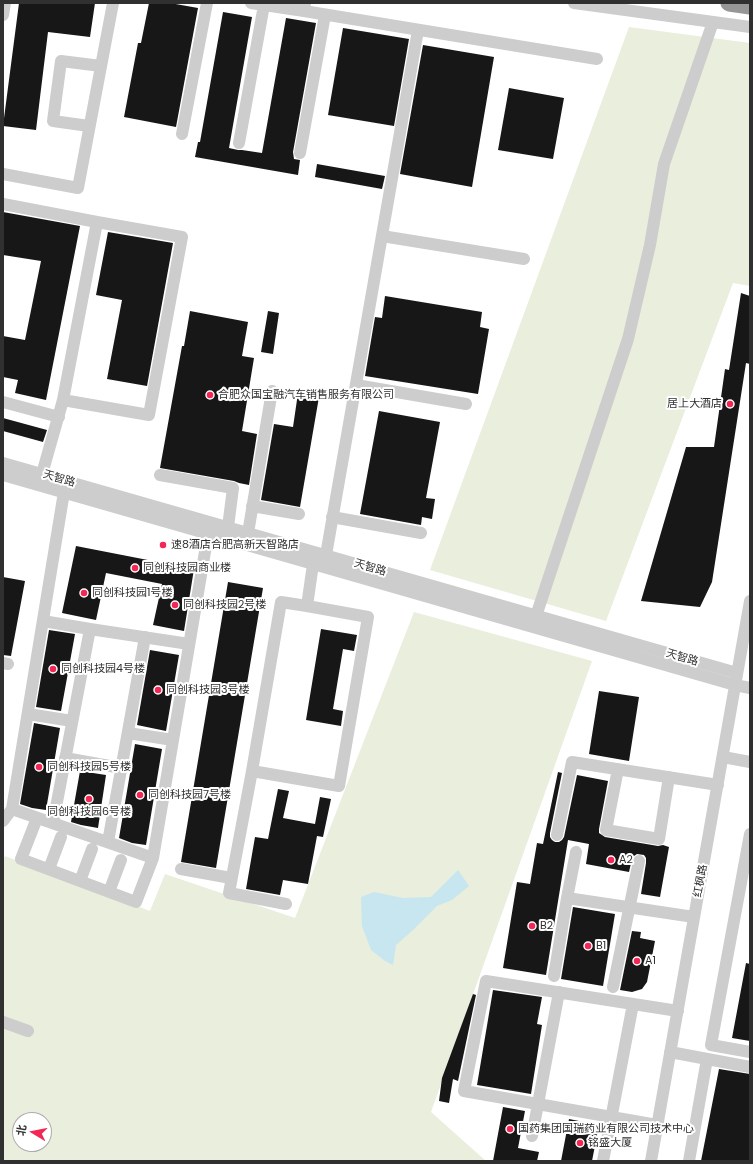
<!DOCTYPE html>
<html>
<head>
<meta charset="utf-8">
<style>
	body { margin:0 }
	#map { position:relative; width:753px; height:1164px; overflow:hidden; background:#fff; font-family:Poppins,"Noto Sans SC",sans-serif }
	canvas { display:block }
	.frame { position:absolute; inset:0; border:4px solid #303030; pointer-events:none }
	.north { position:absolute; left:12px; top:1112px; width:40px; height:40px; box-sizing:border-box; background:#fff; border:1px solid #acacac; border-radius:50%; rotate:280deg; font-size:11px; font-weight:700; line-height:16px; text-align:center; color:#303030 }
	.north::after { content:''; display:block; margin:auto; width:14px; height:18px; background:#f22756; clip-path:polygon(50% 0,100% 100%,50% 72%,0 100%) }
</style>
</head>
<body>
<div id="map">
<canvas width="753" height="1164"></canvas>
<div class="frame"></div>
<div class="north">北</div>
</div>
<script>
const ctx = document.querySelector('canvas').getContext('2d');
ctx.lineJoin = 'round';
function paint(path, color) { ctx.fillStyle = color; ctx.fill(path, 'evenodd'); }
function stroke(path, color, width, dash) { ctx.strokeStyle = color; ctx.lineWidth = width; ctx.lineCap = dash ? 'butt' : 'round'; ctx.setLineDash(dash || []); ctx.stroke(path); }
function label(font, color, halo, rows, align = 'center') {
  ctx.font = font + ' Poppins,"Noto Sans SC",sans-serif'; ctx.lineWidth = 4; ctx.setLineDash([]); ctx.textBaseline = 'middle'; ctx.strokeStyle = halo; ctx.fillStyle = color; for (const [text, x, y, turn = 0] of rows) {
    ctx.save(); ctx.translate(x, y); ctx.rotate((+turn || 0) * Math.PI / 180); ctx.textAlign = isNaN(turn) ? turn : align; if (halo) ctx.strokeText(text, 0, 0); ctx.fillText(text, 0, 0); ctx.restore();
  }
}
paint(new Path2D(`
	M629 27 750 43V286L733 283 606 621 430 570Z
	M414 612 592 661 431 1112 486 1161H3V860L5 856 150 911 165 874 295 918ZM20 1120H44V1144H20Z`), '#e9eedd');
paint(new Path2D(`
	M458 870 469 886 452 900 437 906 413 930 396 945 393 965 385 961 371 950 362 926 361 897 374 892 403 898 431 897Z`), '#c8e6ef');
paint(new Path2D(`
	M19 3H95L90 37 48 32 36 130 3 126Z
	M149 3H170L198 8 176 127 124 117 138 43H141Z
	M223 12 252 17 229 148 238 150H242L262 153 286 18 316 23 293 152 294 159 300 160 298 175 195 157 198 142H200Z
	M343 28 409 39 394 126 328 115Z
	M423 45 494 57 472 187 400 174Z
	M509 88 564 98 553 159 498 150Z
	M317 164 385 176 382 189 315 177Z
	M3 212 80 226 46 400 15 393 18 380 3 377V336L25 340 41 261 3 255Z
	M108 232 173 243 147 386 107 379 122 300 96 295Z
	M741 293 750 296V364L746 363 712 582 700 607 641 601 686 447H714L725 369 729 370Z
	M385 296 482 312 480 327 489 329 478 394 365 376 375 317 382 318Z
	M190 311 248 322 242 356 254 358 242 431 257 434 249 485 239 483 234 481 160 468 182 346H184Z
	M268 311 279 313 273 354 261 352Z
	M298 393 319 397 300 507 261 500 274 424 293 427Z
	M379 411 440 422 426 498 435 499 432 519 422 517 421 525 360 514Z
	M3 418 47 430 43 442 3 431Z
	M76 546 194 569 184 631 153 625 162 584 106 573 96 620 62 613Z
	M3 577 25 581 11 656 3 655Z
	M228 582 263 588 216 868 181 862Z
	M321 629 357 635 354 651 343 649 333 709 343 711 341 726 306 720Z
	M49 630 75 634 61 711 36 707Z
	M150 650 179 655 166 731 137 725Z
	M599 691 639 697 629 761 589 754Z
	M34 723 60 728 46 810 32 808 20 804Z
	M135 744 162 749 146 845 132 843 119 838Z
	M80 771 106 775 98 828 81 825 71 822Z
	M558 772 562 773 550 833V837L552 840 555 842H559L562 840 564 837 577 775 608 781 599 829V833L605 837 658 846 663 845 669 847 660 897 641 894 646 863V858L644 855 637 854 634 856 632 859 629 872 586 864 589 844 568 840 546 975 503 968 517 882 530 884 537 843 543 844Z
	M278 789 289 791 283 818 315 824 320 797 331 799 323 837 317 836 308 884 283 880 280 895 246 889 255 837 268 839Z
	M573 907 615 914 603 986 561 979Z
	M632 931 641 932 640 938 655 941 647 982 642 989 632 992 620 990Z
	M746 963 750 964V1041L732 1038Z
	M493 990 542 997 537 1024 542 1025 531 1094 477 1085Z
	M473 994 476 995 458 1081 453 1079 449 1103 439 1101 442 1078Z
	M719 1069 750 1074V1161H701Z
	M503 1107 525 1111 518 1148 539 1152 537 1161H493Z
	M569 1119 599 1125 592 1161H561Z`), '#171717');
stroke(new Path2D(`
	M251 3 304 11 305 4
	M574 3 750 27
	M304 11 597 59
	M3 15 5 3
	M89 126 53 121 61 61 101 66
	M182 134 207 3
	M239 143 264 5
	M300 153 325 15
	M3 174 78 188 113 3
	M3 204 97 222 63 400 42 474
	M382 236 524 259
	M356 385 466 404
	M63 400 149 415 182 237 97 222
	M3 402 59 417
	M3 463 737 673
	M3 475 735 685 750 688
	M160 475 233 488 228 527
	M64 492 12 809 153 858 208 534
	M252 506 299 514
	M332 517 421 533
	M248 533 272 391
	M326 555 418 30
	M307 606 281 602 252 771 339 786 368 617 307 606 313 564
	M536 616 628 339 650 245 664 164 713 22
	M43 621 90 629
	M3 663 8 664
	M28 714 72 721
	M128 733 173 740
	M723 757 750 762
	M65 758 121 768
	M618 769 606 830 659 839 669 777
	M252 771 229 893 286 904
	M37 818 21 859 136 902 153 858
	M3 821 12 809
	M53 823 90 629 189 644
	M750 834 711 1045 750 1052
	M557 835 572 762 718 785
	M108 842 145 637
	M49 869 61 837
	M181 869 231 878
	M80 881 92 849
	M109 892 121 860
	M567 898 576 852
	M554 976 567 898 694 917
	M613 987 639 861
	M3 1022 28 1031
	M670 1052 750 1067
	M657 1125 464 1091 486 981 678 1011
	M532 1136 559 992
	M603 1161 633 1004
	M651 1161 750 601
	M689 1161 707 1059`), '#cdcdcd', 12);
stroke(new Path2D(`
	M729 3 750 6`), '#979797', 17);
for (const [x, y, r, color] of [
	[210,395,4,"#f22756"],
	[730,404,4,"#f22756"],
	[163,545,4,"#f22756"],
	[135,568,4,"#f22756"],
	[84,593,4,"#f22756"],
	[175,605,4,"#f22756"],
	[53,669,4,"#f22756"],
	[158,690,4,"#f22756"],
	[39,767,4,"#f22756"],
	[140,795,4,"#f22756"],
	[89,799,4,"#f22756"],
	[611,860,4,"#f22756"],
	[532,926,4,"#f22756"],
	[588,946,4,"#f22756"],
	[637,961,4,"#f22756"],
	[510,1129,4,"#f22756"],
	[580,1143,4,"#f22756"]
]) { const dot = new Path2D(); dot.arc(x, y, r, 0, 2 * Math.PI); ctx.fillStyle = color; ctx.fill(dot); stroke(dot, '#fff', 1.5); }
label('11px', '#303030', '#fff', [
	["合肥众国宝融汽车销售服务有限公司",218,395],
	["居上大酒店",722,404,"right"],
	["速8酒店合肥高新天智路店",171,545],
	["同创科技园商业楼",143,568],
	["同创科技园1号楼",92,593],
	["同创科技园2号楼",183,605],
	["同创科技园4号楼",61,669],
	["同创科技园3号楼",166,690],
	["同创科技园5号楼",47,767],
	["同创科技园7号楼",148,795],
	["同创科技园6号楼",89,812,"center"],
	["A2",619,860],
	["B2",540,926],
	["B1",596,946],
	["A1",645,961],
	["国药集团国瑞药业有限公司技术中心",518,1129],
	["铭盛大厦",588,1143]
], 'left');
label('11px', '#303030', '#fff', [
	["天智路",59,479,16],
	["天智路",370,568,16],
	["天智路",682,658,16],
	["红枫路",701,881,-80]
]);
</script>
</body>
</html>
